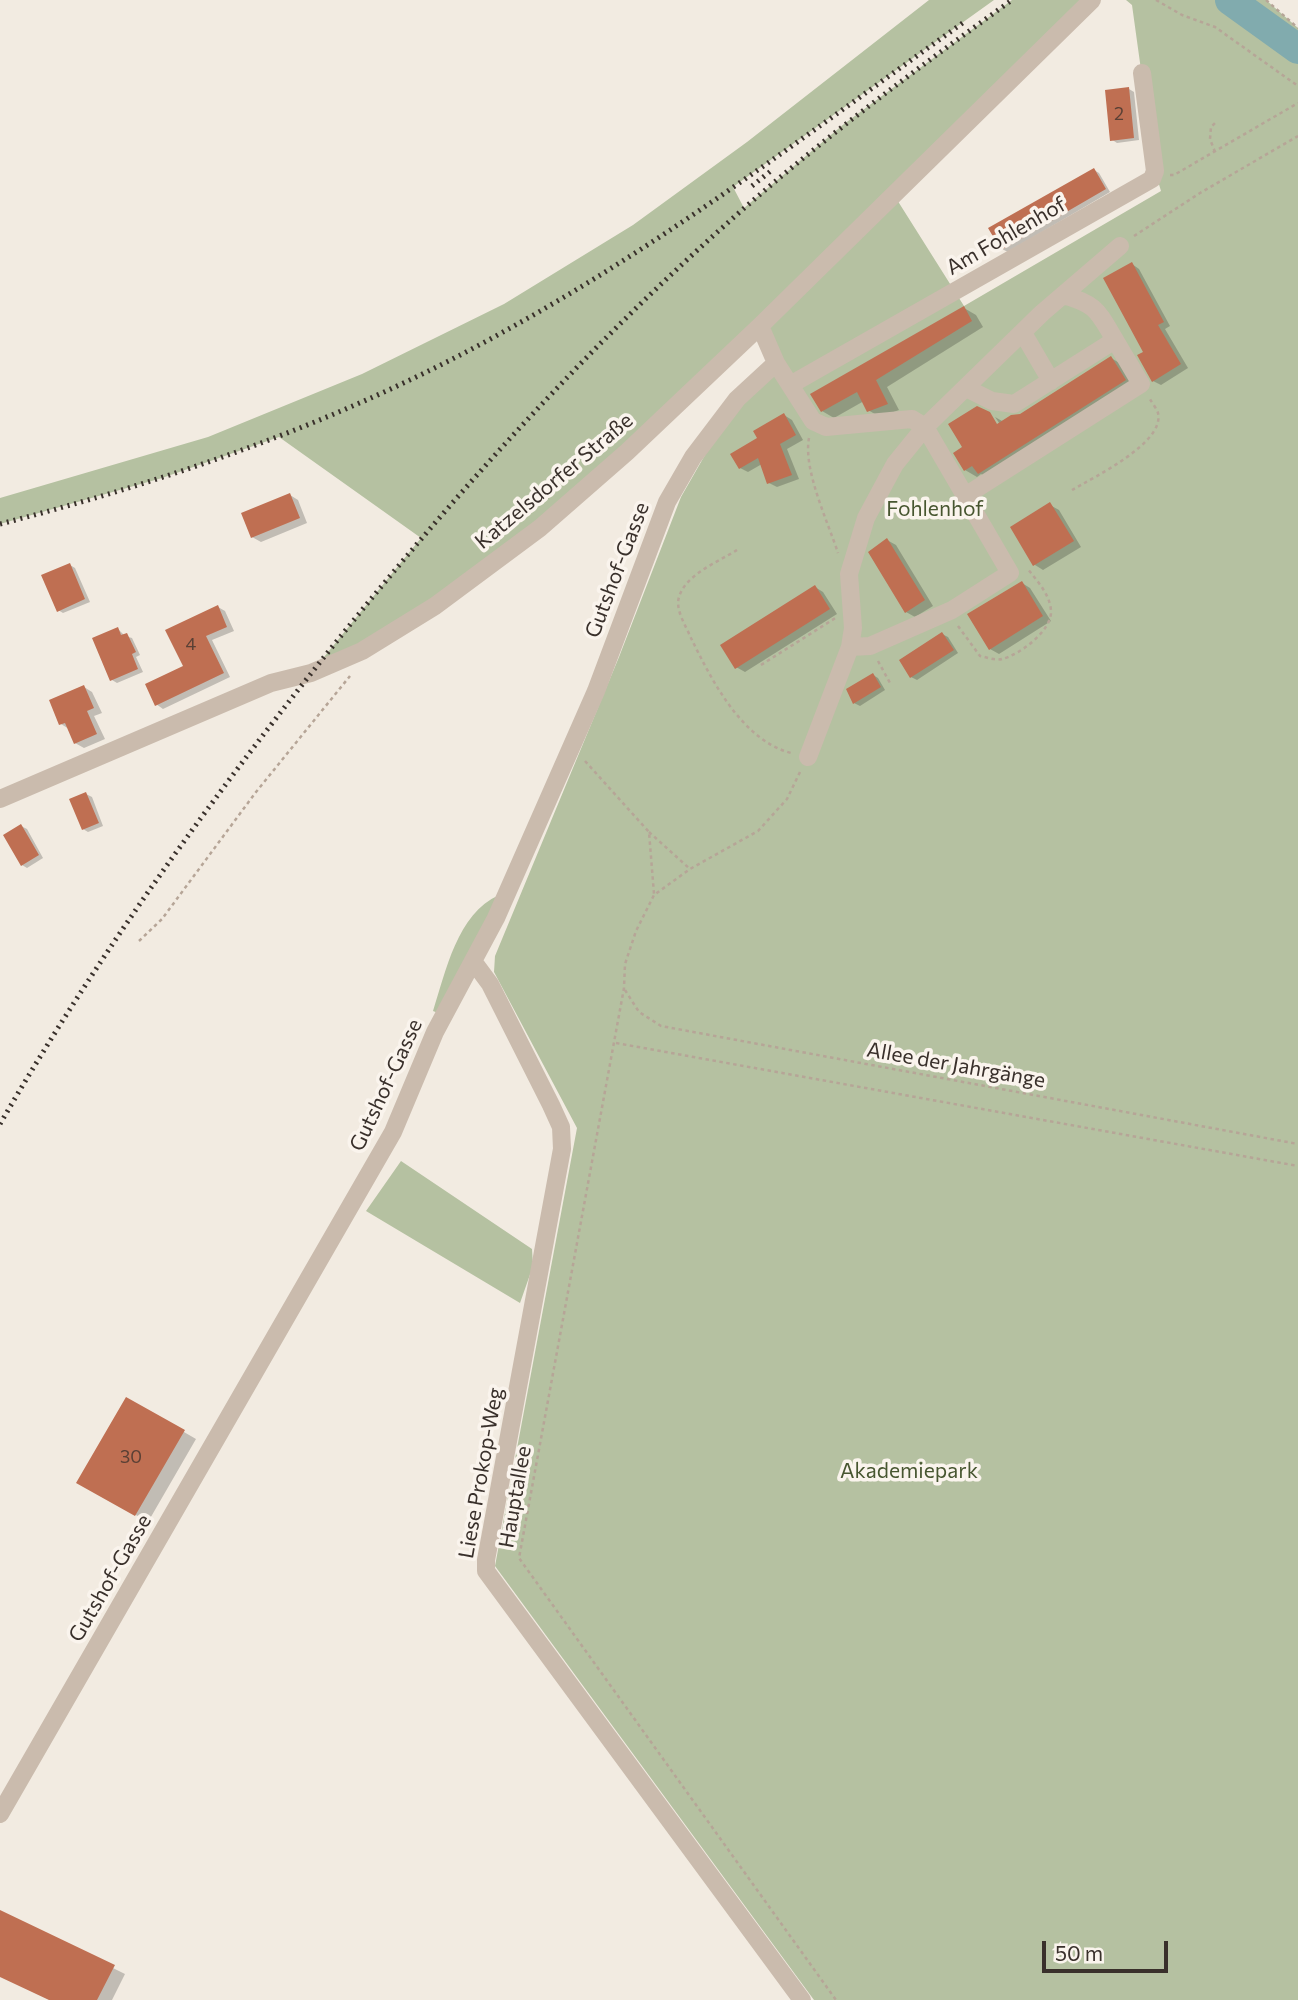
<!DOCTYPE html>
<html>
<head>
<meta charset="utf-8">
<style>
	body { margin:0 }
	#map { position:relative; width:1298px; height:2000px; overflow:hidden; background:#f2ebe1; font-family:Commissioner,sans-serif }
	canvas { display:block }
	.scale { position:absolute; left:1042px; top:1941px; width:126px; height:32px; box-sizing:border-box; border:4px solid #39302b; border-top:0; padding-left:9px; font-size:21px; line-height:24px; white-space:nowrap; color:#39302b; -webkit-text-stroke:5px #faf4ed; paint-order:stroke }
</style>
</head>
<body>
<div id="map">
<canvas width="1298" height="2000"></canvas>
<div class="scale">50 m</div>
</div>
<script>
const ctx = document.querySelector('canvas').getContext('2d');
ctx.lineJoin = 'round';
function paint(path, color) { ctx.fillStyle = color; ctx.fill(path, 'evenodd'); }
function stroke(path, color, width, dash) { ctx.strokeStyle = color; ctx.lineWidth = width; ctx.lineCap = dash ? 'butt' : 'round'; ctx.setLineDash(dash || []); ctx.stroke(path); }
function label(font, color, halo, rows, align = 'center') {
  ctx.font = font + ' Commissioner,sans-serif'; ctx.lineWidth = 7; ctx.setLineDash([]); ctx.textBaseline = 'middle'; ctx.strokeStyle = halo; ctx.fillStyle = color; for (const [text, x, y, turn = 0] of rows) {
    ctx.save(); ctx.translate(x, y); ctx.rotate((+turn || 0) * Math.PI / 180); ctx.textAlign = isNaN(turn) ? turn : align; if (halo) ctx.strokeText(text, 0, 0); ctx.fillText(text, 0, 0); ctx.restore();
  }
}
paint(new Path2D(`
	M929 0H994L733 187 744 208 844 124 1012 0H1091L894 195 964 306 1161 191 1155 171 1132 5 1126 0H1266L1298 28V2000H814L495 1566 577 1128 494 972 495 956 619 657 681 497 737 399 776 363 761 326 627 452 435 606 311 673 421 538 279 437 162 478 0 524V498L208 437 362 374 504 304 633 225 747 142Z
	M499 895 438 1013 433 1011C446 971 457 914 499 895Z
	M401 1161 532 1249 533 1266 520 1303 366 1211Z`), '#b5c1a1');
paint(new Path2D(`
	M1129 89 1134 92 1139 140 1117 143 1111 139Z
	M1094 170 1099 173 1110 192 1008 252 1002 249Z
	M1132 264 1139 269 1170 326 1165 329 1188 368 1161 385 1153 381 1145 352Z
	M964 308 976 315 983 327 887 387 899 410 880 417 868 410 864 401 834 418 822 411Z
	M1111 358 1123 365 1136 387 991 480 981 474 977 477 965 470 1004 430 995 417 1002 421 1021 415Z
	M784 415 792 420 803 440 787 449 799 479 777 487 769 483 762 464 748 472 740 468 759 438Z
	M290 495 298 500 307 523 261 542 252 537Z
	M1050 505 1059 510 1081 547 1043 570 1035 565Z
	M887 540 896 545 933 606 915 617 906 612 870 551Z
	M70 565 75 568 90 602 63 613 58 610Z
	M1022 583 1030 588 1051 621 999 654 990 649Z
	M815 587 823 592 837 614 745 672 736 667Z
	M218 607 225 611 234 631 212 640 230 677 163 709 156 704 185 667Z
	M118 629 125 636 132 638 140 655 136 657 143 672 117 683 112 680Z
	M942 634 948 637 958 653 917 680 911 677Z
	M873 675 878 678 885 690 860 706 854 703Z
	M84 687 92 692 102 713 94 716 105 739 84 748 75 743 69 729 61 724Z
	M86 794 92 797 103 826 88 832 83 829Z
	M21 826 27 829 43 858 27 868 22 865Z
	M127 1399 196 1439 148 1522 79 1482Z
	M0 1912 125 1974 112 2000H50L0 1976Z`), '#0003');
stroke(new Path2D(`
	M1230 0 1298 49`), '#81abae', 30);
paint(new Path2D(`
	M1129 87 1134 138 1110 141 1105 90Z
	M1094 168 1106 189 1001 250 988 228Z
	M1132 262 1164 322 1158 325 1181 364 1152 382 1137 355 1143 352 1103 278Z
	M964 306 972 321 876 380 888 404 867 412 857 392 821 412 810 394Z
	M1111 356 1126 380 978 474 972 466 964 471 953 453 962 447 948 424 977 406 990 412 997 424 1011 415 1020 414Z
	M784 413 796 435 780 444 792 475 767 484 758 458 739 469 730 454 757 438 753 431Z
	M290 493 300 518 251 538 241 513Z
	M1050 502 1074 541 1033 566 1010 527Z
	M887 538 925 600 905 613 868 552Z
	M70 563 85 599 57 612 41 575Z
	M1022 581 1043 616 989 650 967 614Z
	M815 585 830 609 735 669 720 645Z
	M218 605 227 627 206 636 224 673 155 706 145 684 183 666 165 630Z
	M118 627 121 635 127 633 136 652 132 654 138 669 110 681 92 638Z
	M942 632 954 650 910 678 899 660Z
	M873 673 881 687 853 704 846 689Z
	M84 685 94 708 87 711 97 734 74 744 65 723 59 725 49 700Z
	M86 792 99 823 82 830 69 799Z
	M21 824 39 855 21 866 3 835Z
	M126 1397 185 1430 135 1516 76 1483Z
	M0 1910 115 1965 97 2000H49L0 1977Z`), '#bf6f52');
stroke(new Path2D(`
	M1156 0 1182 15 1215 27 1298 86
	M1266 0 1298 28
	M1215 152 1210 139 1211 127 1217 121
	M1170 175H1174L1298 103
	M1134 236 1200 193 1298 136
	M809 438C803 470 828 522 838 553
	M1072 490C1094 477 1165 443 1158 413 1157 409 1152 403 1150 399
	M737 550C718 562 686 574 679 597 675 610 686 626 691 638 712 681 742 740 791 753
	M958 626 980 656C986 657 996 661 1002 659 1019 655 1052 631 1051 611 1050 594 1037 581 1027 568
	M878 661 890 683
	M761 665 837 617
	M585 761 649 832 654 894
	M800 772 787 799 758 831 690 869 654 895 636 931 625 964 624 988 519 1558 836 2000
	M649 832 690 869
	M139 941 162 919 256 792 350 676
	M625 990 639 1012 661 1026 1298 1144
	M616 1043 1298 1166`), '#b6a597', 2.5, [3.5, 3.5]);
stroke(new Path2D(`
	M760 326 776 363 813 421 826 427 912 419 925 427 1010 573 952 610 870 646 850 647
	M1023 333 1051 381
	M790 385 1152 179 1155 171 1142 73
	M966 388 992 401 1014 404 1115 340C1098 312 1097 304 1063 295
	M965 496 1141 384 1115 340
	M808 757 850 647 853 628 849 574 866 518 895 464 925 427 1042 313 1120 246
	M0 799 271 683 311 673 362 651 435 606 540 528 627 452 760 326 1092 0
	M473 961 490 984 551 1105 561 1127 562 1149 486 1560V1571L802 2000
	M0 1814 393 1132 435 1032 496 918 596 691 667 502 693 457 737 399 776 363`), '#cabbad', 18);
stroke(new Path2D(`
	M752 186 772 170
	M0 524C175 479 345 420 503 332 665 243 813 130 964 22
	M0 1124C92 965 199 815 313 671 438 513 572 362 723 227 814 145 912 72 1012 0`), '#39302b', 5, [2, 5]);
label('18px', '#5a4035', null, [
	["2",1119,114],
	["4",191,644],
	["30",131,1457]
]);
label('21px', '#39302b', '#faf4ed', [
	["Am Fohlenhof",1006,236,-30],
	["Katzelsdorfer Straße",554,481,-40],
	["Gutshof-Gasse",617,570,-69],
	["Allee der Jahrgänge",956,1065,10],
	["Gutshof-Gasse",386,1085,-65],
	["Liese Prokop-Weg",481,1473,-80],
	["Hauptallee",515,1497,-80],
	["Gutshof-Gasse",110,1578,-60]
]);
label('21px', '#475630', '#faf4ed', [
	["Fohlenhof",935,509],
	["Akademiepark",909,1471]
]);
</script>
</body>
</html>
